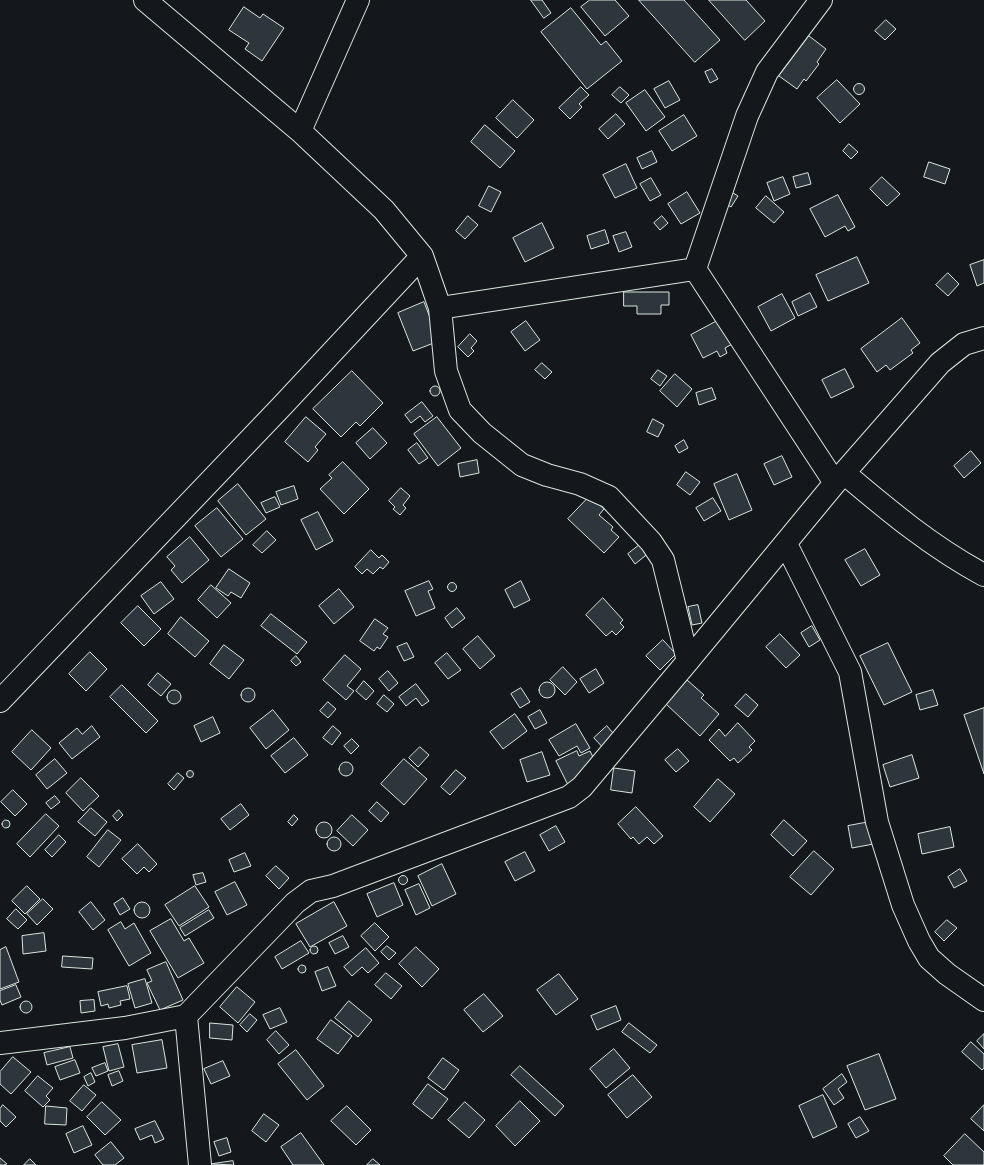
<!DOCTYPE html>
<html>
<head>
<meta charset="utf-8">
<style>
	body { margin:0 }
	canvas { display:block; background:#14181c }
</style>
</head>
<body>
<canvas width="984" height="1165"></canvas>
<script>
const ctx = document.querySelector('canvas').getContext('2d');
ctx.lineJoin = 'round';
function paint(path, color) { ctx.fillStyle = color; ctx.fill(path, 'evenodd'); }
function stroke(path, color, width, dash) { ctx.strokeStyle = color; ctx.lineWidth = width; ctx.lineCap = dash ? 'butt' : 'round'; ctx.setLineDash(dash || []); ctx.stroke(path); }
const building = new Path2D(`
	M531 0H542L551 13 544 18Z
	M590 0H615L629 16 605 36 581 7Z
	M639 0H684L720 40 695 62Z
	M709 0H746L765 21 745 40Z
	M244 7 260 18 263 14 284 28 262 61 245 49 249 43 229 30Z
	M571 8 601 45 606 41 622 61 587 89 541 32Z
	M886 20 896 29 885 40 875 31Z
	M809 36 826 49 817 62 819 64 806 81 804 79 797 89 779 76Z
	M712 69 718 79 710 83 705 72Z
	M837 80 860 104 840 123 817 98Z
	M669 81 680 100 665 108 654 89Z
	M853.5 89a5.5 5.5 0 1 1 11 0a5.5 5.5 0 1 1-11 0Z
	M581 87 589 95 579 104 582 107 570 119 559 108Z
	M620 87 629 95 621 103 612 95Z
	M645 90 665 117 646 131 626 103Z
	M513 100 534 120 517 138 496 118Z
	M616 114 625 124 608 139 599 129Z
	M684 115 697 136 672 151 659 131Z
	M485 125 515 151 500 168 471 142Z
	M849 144 858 152 851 159 843 151Z
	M652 151 657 162 642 169 637 158Z
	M929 162 950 169 945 184 924 177Z
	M626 164 637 188 615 198 603 175Z
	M808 173 811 184 796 188 793 177Z
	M783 177 790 194 774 201 767 183Z
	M882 177 900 194 887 206 870 189Z
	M651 178 661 195 650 201 640 184Z
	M489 186 501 192 491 212 479 206Z
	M730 191 738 196 731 207 723 202Z
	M687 192 700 213 681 224 668 204Z
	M838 195 855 227 848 231 845 226 825 237 810 209Z
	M766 196 784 212 774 223 756 208Z
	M468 216 478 225 465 239 456 231Z
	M662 216 668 223 660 230 654 223Z
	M542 223 554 248 525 262 513 238Z
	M605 230 609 243 591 249 587 236Z
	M626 232 632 247 619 252 613 236Z
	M857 257 869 283 828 301 816 275Z
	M984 260V283L977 286 970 265Z
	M948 273 959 284 948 296 936 285Z
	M624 292H669V305H661V314H637V306H624Z
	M810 293 817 307 798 316 792 302Z
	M782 294 795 318 771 331 758 307Z
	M424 302 439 341 413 351 398 313Z
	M902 318 920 343 911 350 913 353 890 370 886 365 877 372 861 349Z
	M721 319 734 343 725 348 727 353 720 357 717 351 703 358 691 335Z
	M526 321 540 340 525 351 511 332Z
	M470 334 477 341 471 348 474 351 468 357 458 347Z
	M542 363 552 372 545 379 535 370Z
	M845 369 854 387 831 398 822 380Z
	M658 370 667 376 660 386 651 379Z
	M352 371 383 403 360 426 356 422 341 437 313 409Z
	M675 374 692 389 677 407 660 391Z
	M430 391a5 5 0 1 1 10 0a5 5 0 1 1-10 0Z
	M712 388 716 399 699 405 696 393Z
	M422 402 433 416 425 422 420 416 411 423 405 415Z
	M306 417 326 434 315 447 318 450 308 462 285 442Z
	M437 417 461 448 438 466 414 434Z
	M653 419 664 425 658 437 647 432Z
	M373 428 387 443 370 459 356 443Z
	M684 440 688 448 679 453 675 446Z
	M417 443 428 458 419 464 408 450Z
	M971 451 981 463 964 478 954 466Z
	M782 456 792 477 774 485 764 464Z
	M477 460 479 473 460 477 458 464Z
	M343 462 369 489 344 514 320 489 332 478 329 475Z
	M686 472 700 482 690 495 677 485Z
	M737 474 752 510 729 520 714 484Z
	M238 484 266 519 246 535 218 501Z
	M294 486 298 499 281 505 276 492Z
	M401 488 410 496 403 505 406 508 400 515 393 509 395 507 389 501Z
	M590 496 604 509 599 515 613 527 611 530 619 537 604 553 568 519Z
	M275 497 280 507 266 513 261 503Z
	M713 498 721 511 704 521 696 508Z
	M217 508 243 539 221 557 195 526Z
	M318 512 333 541 316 550 301 520Z
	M267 531 276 540 262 553 253 545Z
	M190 537 209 560 182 583 171 570 175 566 167 557Z
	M642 543 650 552 635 564 628 554Z
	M865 549 880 575 861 586 845 560Z
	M371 550 379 558 382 555 389 562 383 569 380 567 373 574 367 569 362 574 355 567Z
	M229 569 250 583 241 598 231 592 228 596 216 588Z
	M429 581 433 589 428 591 435 608 416 616 405 591Z
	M521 581 530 600 514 608 505 590Z
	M161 582 174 599 154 614 141 596Z
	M447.5 587a4.5 4.5 0 1 1 9 0a4.5 4.5 0 1 1-9 0Z
	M211 585 231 603 217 618 198 600Z
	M339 589 354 607 334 624 319 606Z
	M603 598 623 620 620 623 624 627 616 635 612 631 606 636 586 615Z
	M698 605 702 623 692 625 688 607Z
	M138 606 161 629 144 646 121 623Z
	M457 608 465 618 452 628 445 618Z
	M271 614 307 642 297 654 261 626Z
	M181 617 209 641 195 657 168 634Z
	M375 619 388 628 383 634 388 637 380 649 377 647 374 651 360 641Z
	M812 626 820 640 809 647 801 633Z
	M780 634 800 655 786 668 766 647Z
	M478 636 495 656 480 669 463 649Z
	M663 640 676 654 660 670 646 656Z
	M407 643 414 657 404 661 397 647Z
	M888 643 912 692 884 705 860 656Z
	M224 645 244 660 229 679 210 664Z
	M90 652 107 669 86 691 69 674Z
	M447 653 461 670 448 679 435 663Z
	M345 655 361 669 347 686 354 691 346 700 323 680Z
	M296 656 301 662 296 666 291 661Z
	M563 667 577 682 565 695 550 680Z
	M596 669 604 683 589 693 580 679Z
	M388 671 398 683 389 691 379 679Z
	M158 673 171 684 161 696 148 685Z
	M687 680 704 695 701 698 719 714 700 736 665 703Z
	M364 681 374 691 366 700 356 691Z
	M539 690a8 8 0 1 1 16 0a8 8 0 1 1-16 0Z
	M416 684 429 701 422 706 416 698 406 706 399 697Z
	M122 685 158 721 146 733 110 697Z
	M521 688 530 702 520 708 511 694Z
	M241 695a7 7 0 1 1 14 0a7 7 0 1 1-14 0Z
	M933 690 938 705 920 710 916 695Z
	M167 697a7 7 0 1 1 14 0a7 7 0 1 1-14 0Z
	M746 694 758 705 748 717 735 706Z
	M384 695 394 704 387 712 377 704Z
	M328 702 336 709 328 718 320 711Z
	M984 708V774L964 715Z
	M273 710 289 730 266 749 250 728Z
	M540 710 547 723 535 729 528 717Z
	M515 714 527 731 503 749 490 732Z
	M213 717 220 733 201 742 194 726Z
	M738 723 755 741 749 747 752 750 738 763 734 758 730 761 709 740 719 729 725 736Z
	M576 724 590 748 581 753 577 746 559 756 549 740Z
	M92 726 100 737 72 759 59 743 77 728 82 734Z
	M333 726 341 733 332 745 323 738Z
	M607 726 618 739 606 751 594 738Z
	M32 730 51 748 31 770 12 752Z
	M294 738 308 755 285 773 271 756Z
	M352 739 359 746 351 754 344 746Z
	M420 747 429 755 418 767 409 758Z
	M678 749 689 761 676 772 665 760Z
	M577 751 579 756 590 751 597 765 580 773 582 778 568 785 556 761Z
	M542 752 550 775 527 782 520 760Z
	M912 755 919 778 890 787 883 765Z
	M55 759 67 773 47 789 36 775Z
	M404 759 427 779 404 805 381 784Z
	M339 769a7 7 0 1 1 14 0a7 7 0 1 1-14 0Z
	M614 768 635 771 632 793 611 790Z
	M456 770 466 778 450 795 441 787Z
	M186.5 774a3.5 3.5 0 1 1 7 0a3.5 3.5 0 1 1-7 0Z
	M178 773 184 778 174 790 168 784Z
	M81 778 99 796 83 811 66 793Z
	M718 779 735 794 710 822 694 807Z
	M13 790 27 804 15 816 1 802Z
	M55 796 60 802 51 809 46 803Z
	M377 802 389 813 381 822 369 811Z
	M241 804 249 815 230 830 221 819Z
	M636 807 663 836 654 844 647 837 639 844 633 837 631 839 618 824Z
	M91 808 107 822 95 836 78 822Z
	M119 810 123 815 117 821 113 816Z
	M46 814 59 826 30 857 17 844Z
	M294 815 298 819 292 826 288 822Z
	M352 815 368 830 353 846 337 831Z
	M2 824a4 4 0 1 1 8 0a4 4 0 1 1-8 0Z
	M784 820 807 841 793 856 771 835Z
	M875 821 879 843 852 848 848 826Z
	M316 830a8 8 0 1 1 16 0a8 8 0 1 1-16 0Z
	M556 826 565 842 549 851 540 835Z
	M950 827 954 847 922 854 918 834Z
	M108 830 121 840 99 867 87 857Z
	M59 835 66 842 52 857 45 850Z
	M327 844a7 7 0 1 1 14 0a7 7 0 1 1-14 0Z
	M138 844 157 864 149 872 144 867 137 874 122 859Z
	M814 851 834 869 811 895 790 877Z
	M525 852 535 871 515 881 505 862Z
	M245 853 251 866 234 872 229 860Z
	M442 864 456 894 432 906 418 876Z
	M276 866 289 878 279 889 266 876Z
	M960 869 967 881 954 888 948 877Z
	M203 873 206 882 196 885 193 875Z
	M398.5 880a4.5 4.5 0 1 1 9 0a4.5 4.5 0 1 1-9 0Z
	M235 882 247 905 227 915 215 892Z
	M394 883 403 905 377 917 367 894Z
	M419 884 430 908 416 915 405 890Z
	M27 886 40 899 25 914 12 901Z
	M195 886 209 907 179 926 165 905Z
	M123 898 130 909 120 915 114 904Z
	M43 899 53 909 37 925 27 914Z
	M134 910a8 8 0 1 1 16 0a8 8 0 1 1-16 0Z
	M91 902 105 920 93 930 79 912Z
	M334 902 347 926 310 947 296 924Z
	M16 909 27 920 18 929 7 919Z
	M209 910 214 918 185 936 180 928Z
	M171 919 184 941 189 938 204 963 178 978 150 931Z
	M947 920 957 928 944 941 935 932Z
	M121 922 125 929 134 923 151 953 129 966 108 930Z
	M375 923 389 937 375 951 361 936Z
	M44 933 46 951 23 954 22 936Z
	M343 936 349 947 335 954 329 943Z
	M301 941 309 953 282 969 275 957Z
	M310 950a4 4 0 1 1 8 0a4 4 0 1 1-8 0Z
	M387 946 396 953 389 960 381 952Z
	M6 947 19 982 0 989V950Z
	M416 947 439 969 422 987 399 964Z
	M366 948 379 963 368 973 362 967 352 976 344 967Z
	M63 956 93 958 92 969 62 967Z
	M166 962 183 1000 160 1010 147 983 152 981 147 970Z
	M298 969a4 4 0 1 1 8 0a4 4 0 1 1-8 0Z
	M328 967 336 986 322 991 315 972Z
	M386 973 402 986 391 999 375 985Z
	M559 974 578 999 556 1015 537 990Z
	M145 979 152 1003 135 1008 128 984Z
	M16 985 21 997 2 1005 0 1000V991Z
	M127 986 130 999 120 1001 121 1005 109 1008 108 1004 101 1006 98 992Z
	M237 987 255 1002 238 1023 220 1007Z
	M484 994 503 1016 483 1032 464 1010Z
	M94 1000 95 1011 81 1013 80 1001Z
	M20 1007a6 6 0 1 1 12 0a6 6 0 1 1-12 0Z
	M349 1001 372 1020 358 1037 335 1018Z
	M616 1006 621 1020 597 1030 591 1016Z
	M280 1008 287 1022 270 1029 263 1015Z
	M250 1014 257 1020 247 1032 240 1025Z
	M331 1020 352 1036 338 1054 317 1039Z
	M210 1023 233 1025 232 1040 210 1038Z
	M629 1023 657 1045 650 1053 622 1032Z
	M276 1031 289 1045 279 1054 267 1040Z
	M984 1034V1049L977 1041Z
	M162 1040 167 1068 137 1073 132 1045Z
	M971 1042 984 1054V1068L982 1070 962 1052Z
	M118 1044 124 1067 109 1071 103 1047Z
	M70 1047 73 1058 47 1065 44 1053Z
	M614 1049 630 1068 606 1088 590 1069Z
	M296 1050 324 1086 307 1100 278 1064Z
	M879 1054 896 1099 865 1110 847 1066Z
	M13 1057 31 1072 11 1094 0 1084V1072Z
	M443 1058 459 1070 444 1090 428 1078Z
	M75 1060 80 1073 60 1080 55 1067Z
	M223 1061 230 1076 211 1084 204 1069Z
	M105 1063 108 1071 96 1076 92 1068Z
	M520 1066 564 1106 555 1116 511 1075Z
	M119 1071 123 1081 112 1086 108 1075Z
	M91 1073 95 1082 88 1086 84 1077Z
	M842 1074 847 1082 838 1089 844 1098 834 1105 823 1089Z
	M633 1075 652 1097 627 1118 608 1095Z
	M38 1076 53 1088 46 1096 50 1100 43 1107 25 1091Z
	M428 1084 448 1099 432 1119 413 1104Z
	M84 1085 96 1095 82 1111 70 1101Z
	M823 1095 837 1127 813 1138 799 1106Z
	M520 1101 540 1121 515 1146 496 1126Z
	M102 1102 121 1120 105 1135 87 1117Z
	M465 1102 485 1120 469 1138 448 1120Z
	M3 1105 16 1117 6 1127 0 1121V1109Z
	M984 1105V1131L971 1119Z
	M46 1106 67 1108 66 1125 45 1124Z
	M347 1106 371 1130 356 1145 331 1121Z
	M264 1114 279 1125 266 1142 252 1131Z
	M860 1117 869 1131 856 1138 848 1124Z
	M155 1121 164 1139 155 1143 152 1135 140 1140 135 1129Z
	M83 1126 92 1145 74 1153 66 1134Z
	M301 1133 324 1165H293L281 1147Z
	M965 1134 984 1152V1165H953L944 1156Z
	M227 1138 231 1152 219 1156 214 1142Z
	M111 1142 124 1158 115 1165H103L95 1155Z
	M0 1158 7 1164 5 1165H0Z
	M30 1159 36 1165H24Z
	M373 1159 380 1165H367Z
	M233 1161 234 1165 211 1164Z`);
paint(building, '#2c363c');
stroke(building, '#d8e6dc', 1);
const minor = new Path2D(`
	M145 0 300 131 384 210 422 256 440 308 695 269 835 483
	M300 131 358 0
	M695 269 747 116 767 72 821 0
	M440 308 446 371 460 410 482 433 522 465 547 475 580 484 609 497 651 542 663 560 688 661
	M844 473C889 511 932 547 984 575
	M786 544 850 672 877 822 903 905 919 941 929 958 947 974 984 1000
	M0 701 282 406 422 256
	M186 1016 200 1165
	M0 1043 125 1028 186 1016 295 903 311 891 333 886 569 797 582 787 688 661 835 483 940 363 964 344 984 338`);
stroke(minor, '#d8e6dc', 24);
stroke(minor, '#14181c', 22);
</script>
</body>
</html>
